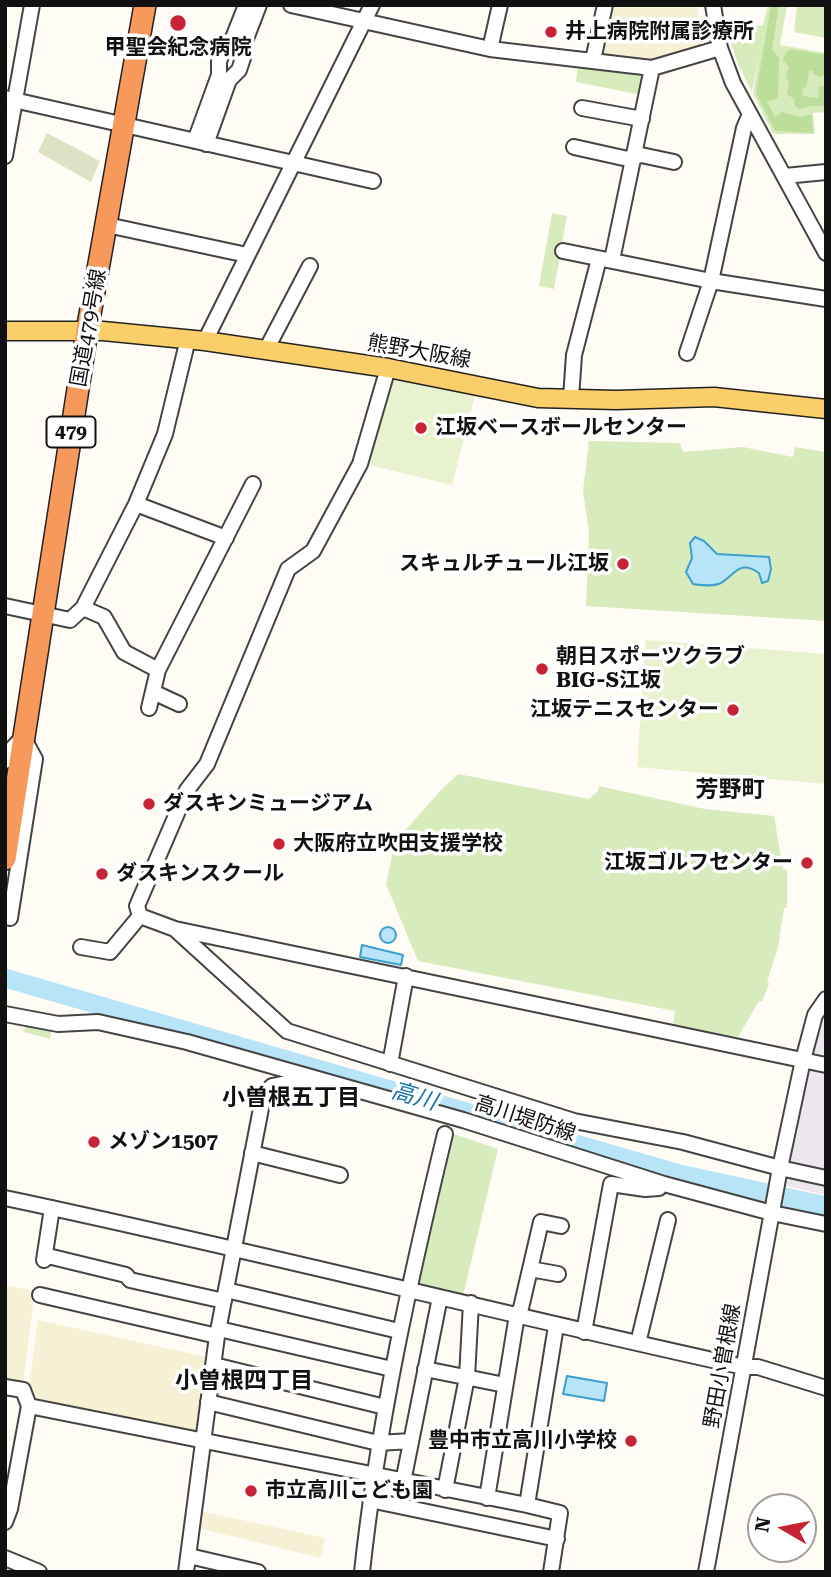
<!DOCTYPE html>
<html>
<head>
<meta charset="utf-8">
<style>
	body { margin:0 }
	#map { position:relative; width:831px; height:1577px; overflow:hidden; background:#fffcf5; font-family:"Roboto Serif",serif }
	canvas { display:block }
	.frame { position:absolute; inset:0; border:7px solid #111; pointer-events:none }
	.north { position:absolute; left:747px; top:1493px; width:70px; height:70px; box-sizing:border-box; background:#fff; border:2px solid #a0a0a0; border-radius:50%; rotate:280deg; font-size:19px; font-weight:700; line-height:28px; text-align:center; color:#111 }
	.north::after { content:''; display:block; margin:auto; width:24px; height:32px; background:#c62436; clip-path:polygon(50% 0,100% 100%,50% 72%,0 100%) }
</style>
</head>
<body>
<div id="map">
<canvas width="831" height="1577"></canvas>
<div class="frame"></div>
<div class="north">N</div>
</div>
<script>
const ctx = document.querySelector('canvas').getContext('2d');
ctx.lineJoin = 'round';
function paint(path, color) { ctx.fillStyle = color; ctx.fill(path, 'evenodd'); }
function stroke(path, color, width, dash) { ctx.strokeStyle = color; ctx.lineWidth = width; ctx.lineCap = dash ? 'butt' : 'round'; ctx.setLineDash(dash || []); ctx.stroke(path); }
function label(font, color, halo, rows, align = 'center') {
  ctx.font = font + ' "Roboto Serif","Noto Sans JP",serif'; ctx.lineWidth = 7; ctx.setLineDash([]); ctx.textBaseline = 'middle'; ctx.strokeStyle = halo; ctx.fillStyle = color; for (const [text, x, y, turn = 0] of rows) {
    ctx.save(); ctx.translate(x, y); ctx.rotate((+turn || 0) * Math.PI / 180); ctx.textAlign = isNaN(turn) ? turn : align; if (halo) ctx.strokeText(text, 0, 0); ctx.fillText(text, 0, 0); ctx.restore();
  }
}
paint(new Path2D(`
	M826 1016V1195L786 1186 787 1161 807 1067Z`), '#ede6ef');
paint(new Path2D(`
	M615 5H697L704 47 651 64 603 57Z
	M5 1285 35 1291 23 1382 5 1379Z
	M38 1320 207 1357 197 1432 37 1400 29 1386Z
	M200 1511 325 1538 321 1558 198 1528Z`), '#f6f1d4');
paint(new Path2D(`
	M768 5H787L780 45 826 53V112L813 113 815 134H773L753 94 759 56 752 92 738 64 726 28 763 25Z
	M797 5H826V38L794 32Z
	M578 64 642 71 646 75 642 95 576 82Z
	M552 213 567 216 554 289 539 286Z
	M589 441 680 443 683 452 743 447 793 457 795 447 826 452V621L586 606 589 533 583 491Z
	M458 774 589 799 598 791 599 786 705 809 774 816 783 869 787 870V907L784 908 778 947 767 982 769 984 762 1002 759 1001 738 1037 673 1026 675 1011 418 961 386 884 395 842 441 790Z
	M26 1022 52 1028 50 1039 24 1032Z
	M451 1133 498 1149 463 1296 422 1286 417 1280Z`), '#d8ebbc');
paint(new Path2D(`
	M771 5H779L772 49 779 58 778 98 767 102 775 117 782 112 801 117 812 114 813 133 775 131 756 93Z
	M790 49 826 55V74L820 77 815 75 812 70 809 71 807 85 802 90 803 96 818 98 819 86H824L826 106H809L800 109 795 106 794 99 787 94 789 84 786 77 789 67 783 60 785 54Z`), '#bddd9b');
paint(new Path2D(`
	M47 133 100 161 91 182 38 152Z`), '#dbe3c4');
paint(new Path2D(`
	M396 376 476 392 452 485 365 464 390 379Z
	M646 640 826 654V784L637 767Z`), '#e8f2cf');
const water = new Path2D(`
	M695 537 704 541 717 554 769 557 771 569 768 581 762 583 759 573C739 559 735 575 721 583 713 587 702 585 693 584L686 572 692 558 690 543Z
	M380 935a8 8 0 1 1 16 0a8 8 0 1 1-16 0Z
	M362 945 403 955 401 965 360 957Z
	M567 1376 607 1383 604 1401 563 1394Z`);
paint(water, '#b8e4f8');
stroke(water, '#3d9fd0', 2);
stroke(new Path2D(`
	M5 978 680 1174 826 1206`), '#b8e4f8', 19);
const minor = new Path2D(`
	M291 5 490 49 652 68 720 48
	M713 5 720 48 733 83 826 253
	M490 49 500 5
	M593 60 605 5
	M5 98 373 181
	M582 108 642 119
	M195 141 219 75V62L224 46 233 38 246 5
	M206 144 229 80 239 70 245 52 244 44 259 5
	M574 147 628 159 641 155 674 162
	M5 156 32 5
	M785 176 826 172
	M107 225 247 255
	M563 251 711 281 826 299
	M612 260 652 68
	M205 341 372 5
	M266 350 310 266
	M687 353 711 281 744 128 750 114
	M388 368 360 464 313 551 288 569 207 764 187 790 137 906 140 916 175 929 826 1065
	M571 398 574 355 599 259
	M136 504 226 538
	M5 606 70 620 83 608 136 504 165 434 188 339
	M83 608 104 617 124 652 158 670
	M153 692 179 704
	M149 708 158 670 253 484
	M5 761 6 755 23 737 35 759 10 918 5 917
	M176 930 287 1031 574 1121 683 1142 780 1168 826 1178
	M81 947 110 952 140 916
	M5 1014 58 1024 98 1022 187 1042 463 1120 664 1184 772 1213 826 1224
	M390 1064 406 976
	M252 1153 340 1175
	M5 1198C252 1250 497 1313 744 1367H758L826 1388
	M52 1257 126 1275 130 1280 224 1301
	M44 1260 52 1208
	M530 1269 558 1274
	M226 1290 399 1331
	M40 1295 217 1336
	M219 1329 392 1369
	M584 1332 611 1184 645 1189 659 1188
	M638 1343 668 1220
	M214 1365 385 1407
	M425 1369 505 1385
	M5 1387 23 1390 29 1406 527 1505
	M208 1402 378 1443 411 1441
	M403 1482 440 1297
	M445 1490 467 1377 471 1303
	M487 1498 517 1315 521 1308 541 1222 561 1226
	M370 1500 557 1539
	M5 1522 10 1509 29 1406
	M189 1556 258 1572
	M5 1558 39 1572
	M186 1572 217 1336 263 1098 272 1086 306 1079
	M362 1572C378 1423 410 1279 445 1134
	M551 1572 560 1513 527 1505 556 1326
	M706 1572 780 1168 803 1060 815 1015 826 999`);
const major = new Path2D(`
	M5 331H103L205 341 388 368 538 398 616 400 714 397 826 409`);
const highway = new Path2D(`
	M5 859 87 331 145 5`);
stroke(minor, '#444', 18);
stroke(major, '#222', 21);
stroke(highway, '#222', 24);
stroke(minor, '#fff', 14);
stroke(major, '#face69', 18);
stroke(highway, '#f7995b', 21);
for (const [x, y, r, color] of [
	[178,23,9,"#c62436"],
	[551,32,7,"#c62436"],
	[421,428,7,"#c62436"],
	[623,564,7,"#c62436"],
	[542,669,7,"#c62436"],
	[733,710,7,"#c62436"],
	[149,804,7,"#c62436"],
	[279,844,7,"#c62436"],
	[807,863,7,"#c62436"],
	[102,874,7,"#c62436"],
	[94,1142,7,"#c62436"],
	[631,1441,7,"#c62436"],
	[251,1491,7,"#c62436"]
]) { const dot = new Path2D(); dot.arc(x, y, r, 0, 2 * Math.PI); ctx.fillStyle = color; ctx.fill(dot); stroke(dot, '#fff', 2.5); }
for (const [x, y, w] of [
	[71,432,49]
]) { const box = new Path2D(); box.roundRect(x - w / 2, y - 15.5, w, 31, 5); ctx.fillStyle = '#fff'; ctx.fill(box); stroke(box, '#111', 2); }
label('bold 19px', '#111', null, [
	["479",71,432]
]);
label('bold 21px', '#111', '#fff', [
	["井上病院附属診療所",565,32],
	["甲聖会紀念病院",178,48,"center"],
	["江坂ベースボールセンター",435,428],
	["スキュルチュール江坂",609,564,"right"],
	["朝日スポーツクラブ",556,657],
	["BIG-S江坂",556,681],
	["江坂テニスセンター",719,710,"right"],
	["ダスキンミュージアム",163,804],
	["大阪府立吹田支援学校",293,844],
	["江坂ゴルフセンター",793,863,"right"],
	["ダスキンスクール",116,874],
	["メゾン1507",108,1142],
	["豊中市立高川小学校",617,1441,"right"],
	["市立高川こども園",265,1491]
], 'left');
label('21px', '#111', '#fff', [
	["国道479号線",89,328,-80],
	["熊野大阪線",419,352,10],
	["高川堤防線",525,1119,18],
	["野田小曽根線",723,1366,-80]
]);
label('bold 23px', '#111', '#fff', [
	["芳野町",730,790],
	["小曽根五丁目",291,1098],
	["小曽根四丁目",244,1381]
]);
label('italic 23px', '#1671a7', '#fff', [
	["高川",414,1097,16]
]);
</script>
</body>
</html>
